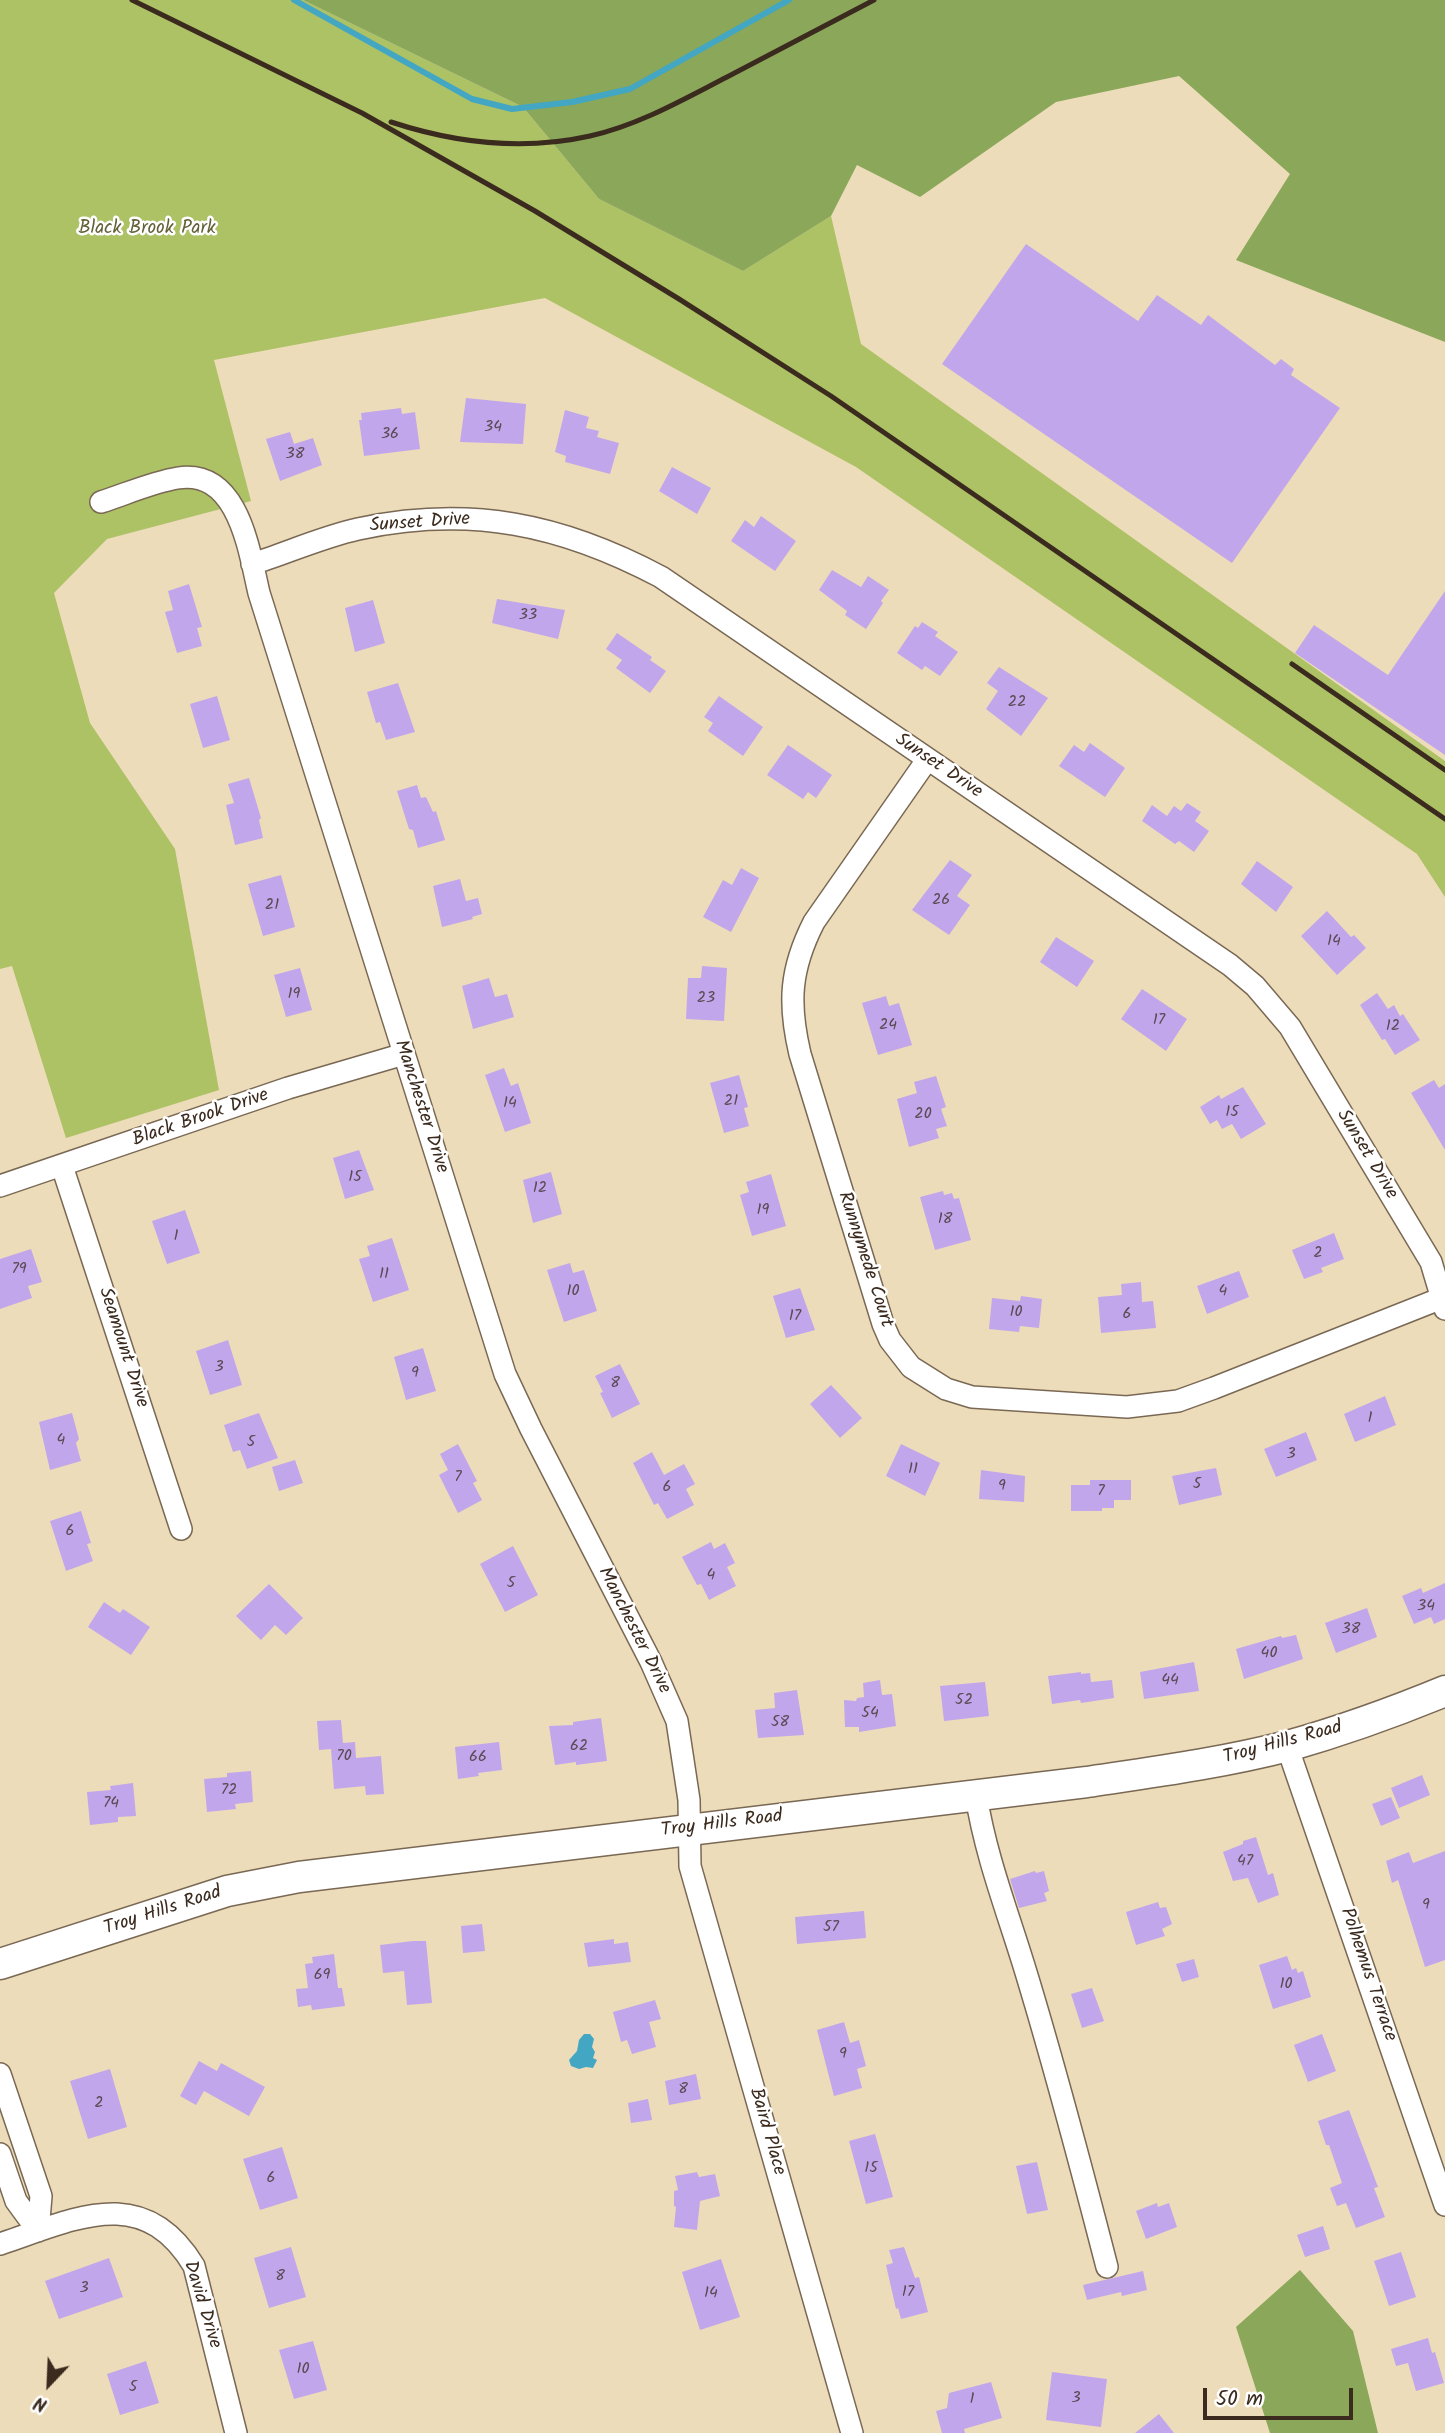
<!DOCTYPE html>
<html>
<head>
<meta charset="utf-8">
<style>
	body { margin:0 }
	#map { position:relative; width:1445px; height:2433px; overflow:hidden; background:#eddcb9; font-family:Kalam,sans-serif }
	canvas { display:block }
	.north { position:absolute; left:14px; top:2349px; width:70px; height:70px; -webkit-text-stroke:5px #fff; paint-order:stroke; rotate:203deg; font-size:19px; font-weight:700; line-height:28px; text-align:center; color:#3b2a1e }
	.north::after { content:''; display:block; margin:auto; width:24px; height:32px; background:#3b2a1e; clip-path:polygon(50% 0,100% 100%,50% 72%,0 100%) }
	.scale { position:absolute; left:1203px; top:2388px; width:150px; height:32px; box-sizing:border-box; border:4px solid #3b2a1e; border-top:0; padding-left:9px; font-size:21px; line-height:24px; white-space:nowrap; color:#3b2a1e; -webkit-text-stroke:5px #fff; paint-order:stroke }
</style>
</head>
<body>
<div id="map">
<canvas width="1445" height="2433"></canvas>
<div class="north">N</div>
<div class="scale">50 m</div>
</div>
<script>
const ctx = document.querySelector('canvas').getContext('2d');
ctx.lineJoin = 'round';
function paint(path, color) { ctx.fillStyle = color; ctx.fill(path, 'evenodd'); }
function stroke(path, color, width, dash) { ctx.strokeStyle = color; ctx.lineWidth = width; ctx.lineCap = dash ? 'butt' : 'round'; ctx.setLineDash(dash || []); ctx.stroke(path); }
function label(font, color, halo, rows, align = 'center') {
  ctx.font = font + ' Kalam,sans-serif'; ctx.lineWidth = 5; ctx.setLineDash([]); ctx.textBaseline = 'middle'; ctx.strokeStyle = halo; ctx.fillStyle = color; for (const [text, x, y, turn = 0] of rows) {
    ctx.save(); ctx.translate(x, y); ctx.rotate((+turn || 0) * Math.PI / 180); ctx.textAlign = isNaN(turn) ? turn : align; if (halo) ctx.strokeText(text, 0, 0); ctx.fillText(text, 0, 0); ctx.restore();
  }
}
paint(new Path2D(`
	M0 0H303L523 107 599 199 743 271 831 216 861 344 1445 761V897L1417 854 856 467 545 298 214 360 251 501 107 539 54 593 90 723 175 849 219 1090 66 1138 12 966 0 969Z`), '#adc165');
paint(new Path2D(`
	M303 0H1445V342L1236 260 1290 174 1179 76 1056 102 920 197 857 165 831 216 743 271 599 199 523 107Z
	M1300 2270 1353 2331 1378 2433H1270L1236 2327Z`), '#8aa75a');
paint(new Path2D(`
	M584 2034H590L594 2039 592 2047 595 2052 593 2058 597 2060 593 2068 586 2067 579 2069 571 2066 569 2060 577 2051 579 2040Z`), '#43a7c3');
stroke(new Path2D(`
	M294 0 472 99 512 109 572 102 630 89 789 0`), '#43a7c3', 6);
paint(new Path2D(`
	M1026 244 1138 321 1157 295 1201 325 1208 315 1275 365 1281 359 1294 369 1291 375 1340 408 1232 563 942 364Z
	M466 398 526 404 523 444 460 442Z
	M401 408 402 414 415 412 420 449 364 456 359 420H362L361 413Z
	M565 410 589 417 586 428 599 431 597 437 619 443 610 474 565 462 566 456 555 452Z
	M290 432 294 444 313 438 322 465 280 481 266 439Z
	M672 467 711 488 697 514 659 491Z
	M761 516 796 541 775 571 731 541 745 520 754 527Z
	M832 570 861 587 868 576 889 590 881 601 883 603 866 629 845 615 847 611 819 590Z
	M189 584 202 627 197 628 202 646 177 653 165 612 173 610 168 591Z
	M1445 591V755L1295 653 1314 625 1388 675Z
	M497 599 565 610 558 639 492 623Z
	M373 600 385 643 355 652 345 608Z
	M922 622 938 632 935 636 958 652 940 676 925 666 922 670 897 653 915 626 918 628Z
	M617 633 652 657 650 660 666 671 650 693 616 668 622 660 606 649Z
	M999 667 1048 698 1021 736 986 709 998 691 987 683Z
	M398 683 415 732 386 740 380 722 376 723 367 692Z
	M217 696 230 740 203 748 190 704Z
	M719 696 763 727 743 756 708 731 713 723 704 717Z
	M1090 743 1125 768 1105 797 1059 766 1074 745 1084 752Z
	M788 745 832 775 816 798 808 792 803 799 767 775Z
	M249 778 261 818 259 820 263 838 235 845 226 805 234 803 228 784Z
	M417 785 421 798 426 797 433 812 436 811 445 840 418 848 413 830 409 829 397 791Z
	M1187 803 1201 812 1195 821 1209 831 1194 852 1179 841 1175 844 1142 821 1152 805 1167 816 1174 806 1181 811Z
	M950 860 972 875 957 896 970 905 949 935 912 910Z
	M1257 861 1293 887 1276 912 1241 884Z
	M741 868 759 878 731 932 703 917 723 880 732 885Z
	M281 875 295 927 263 936 248 884Z
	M460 879 466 901 478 898 482 914 472 917 473 919 442 927 433 886Z
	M1327 911 1351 937 1354 935 1366 948 1337 975 1301 936Z
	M1056 937 1094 961 1077 987 1040 962Z
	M702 966 727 968 724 1021 686 1019 688 978H701Z
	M300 968 312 1010 286 1017 274 975Z
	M489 978 495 997 507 994 514 1017 473 1029 462 986Z
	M1142 989 1187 1019 1166 1051 1121 1019Z
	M1377 993 1388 1009 1394 1005 1400 1016 1403 1014 1420 1040 1395 1055 1385 1039 1382 1040 1360 1005Z
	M886 996 889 1006 899 1003 912 1045 878 1055 862 1003Z
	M504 1068 511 1086 518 1083 531 1123 505 1132 485 1075Z
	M739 1075 748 1107 744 1108 749 1126 724 1133 710 1083Z
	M936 1076 946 1107 941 1109 947 1126 936 1129 939 1138 909 1147 897 1099 917 1093 914 1082Z
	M1434 1080 1439 1088 1445 1084V1150L1411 1093Z
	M1243 1087 1266 1124 1241 1139 1232 1124 1222 1129 1217 1120 1210 1124 1200 1107 1219 1095 1221 1099Z
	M359 1150 374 1190 345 1199 333 1158Z
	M551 1172 562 1214 533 1223 523 1180Z
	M771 1174 786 1226 752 1236 740 1195 749 1192 746 1182Z
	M943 1191 944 1195 952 1193 954 1199 959 1198 971 1240 935 1250 920 1197Z
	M185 1210 200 1253 167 1264 152 1221Z
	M1334 1233 1344 1259 1321 1268 1323 1272 1304 1279 1292 1250Z
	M392 1238 409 1290 373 1302 359 1259 370 1256 367 1246Z
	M31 1249 42 1282 28 1286 32 1298 0 1309V1259Z
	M570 1263 573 1273 584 1270 597 1311 564 1322 547 1270Z
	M1239 1271 1249 1297 1207 1314 1197 1286Z
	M1141 1282 1142 1302 1153 1301 1156 1328 1101 1333 1098 1297 1122 1295 1121 1284Z
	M800 1288 815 1330 786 1338 773 1296Z
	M1021 1296 1042 1299 1039 1328 1020 1326 1019 1332 989 1329 992 1298 1020 1301Z
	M228 1340 242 1385 210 1395 196 1351Z
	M423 1348 436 1391 406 1400 394 1357Z
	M620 1364 640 1404 612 1418 600 1393 603 1392 595 1376Z
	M831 1385 862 1418 840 1438 810 1404Z
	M1385 1396 1396 1425 1355 1442 1344 1414Z
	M72 1413 79 1439 76 1443 81 1461 50 1470 39 1422Z
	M259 1413 278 1458 247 1469 240 1450 233 1452 224 1425Z
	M1306 1432 1317 1460 1276 1477 1264 1449Z
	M458 1444 477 1481 473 1483 482 1500 458 1513 439 1475 448 1470 440 1454Z
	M901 1444 940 1463 925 1496 886 1476Z
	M652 1452 664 1475 684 1464 695 1484 686 1489 694 1505 667 1519 658 1503 654 1505 633 1463Z
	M295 1460 303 1483 279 1491 272 1467Z
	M1216 1468 1222 1495 1179 1505 1172 1476Z
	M981 1470 1025 1476 1024 1502 979 1499Z
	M1090 1480H1131V1500H1114V1508H1102V1511H1071V1485H1090Z
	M81 1511 91 1543 87 1544 93 1561 66 1571 50 1521Z
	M711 1542 714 1549 725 1543 735 1563 727 1567 736 1586 709 1600 701 1584 697 1585 682 1557Z
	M513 1546 538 1595 505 1612 480 1564Z
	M1445 1583V1619L1434 1624 1431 1617 1414 1624 1402 1596 1421 1588 1423 1593Z
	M269 1584 303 1618 286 1635 275 1625 261 1640 236 1616Z
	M104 1602 120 1613 123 1609 150 1627 131 1655 88 1627Z
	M1367 1608 1377 1637 1336 1653 1325 1623Z
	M1296 1635 1303 1659 1244 1679 1236 1649 1281 1636 1282 1638Z
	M1194 1662 1199 1691 1144 1699 1140 1672Z
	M1081 1672V1674L1090 1673 1091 1682 1112 1680 1114 1698 1081 1703 1080 1700 1052 1704 1048 1676Z
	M880 1680 882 1695 892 1694 896 1726 859 1732V1727H845L844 1700 856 1701 857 1698 864 1697 863 1683Z
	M985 1682 989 1716 944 1721 940 1686Z
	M797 1690 804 1735 758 1738 755 1710 775 1708 774 1693Z
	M601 1718 607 1761 576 1765V1762L555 1765 549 1726 573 1725V1722Z
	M341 1720 343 1743 355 1742 356 1758 381 1756 384 1794 366 1795 365 1786 334 1789 331 1749 319 1750 317 1721Z
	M499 1742 502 1770 478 1773 479 1776 458 1779 455 1747Z
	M251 1771 253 1802 235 1804 236 1809 207 1812 204 1779 227 1777V1773Z
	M1422 1775 1430 1795 1399 1808 1391 1788Z
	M133 1783 136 1816 118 1817V1822L90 1825 87 1792 111 1790 110 1786Z
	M1391 1797 1400 1818 1381 1826 1372 1804Z
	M1256 1837 1268 1875 1273 1873 1279 1895 1258 1903 1248 1878 1233 1881 1223 1852 1243 1844V1841Z
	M1445 1851V1960L1425 1967 1398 1880 1392 1883 1386 1861 1409 1852 1413 1863Z
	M1035 1871 1036 1873 1044 1871 1049 1891 1044 1893 1047 1901 1019 1908 1010 1879Z
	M1158 1902 1160 1908 1166 1907 1172 1924 1162 1929 1165 1936 1136 1945 1126 1912Z
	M864 1911 866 1938 797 1944 795 1917Z
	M482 1924 485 1951 463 1953 461 1926Z
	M614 1939V1944L628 1942 631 1962 588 1967 584 1943Z
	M413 1941H426L432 2003 407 2005 404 1971 383 1973 380 1945Z
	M334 1954 338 1988H342L345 2006 312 2010 311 2005 298 2007 296 1989 308 1988 305 1964 313 1963 312 1957Z
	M1287 1956 1292 1970 1296 1968 1298 1973 1303 1971 1311 1997 1273 2009 1259 1965Z
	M1194 1959 1199 1977 1182 1982 1176 1964Z
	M1092 1988 1104 2021 1082 2028 1071 1994Z
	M655 2000 661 2019 649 2022 656 2047 632 2054 627 2040 621 2042 613 2012Z
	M844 2022 850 2043 859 2040 866 2066 857 2069 862 2088 834 2096 817 2030Z
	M1322 2034 1336 2071 1308 2082 1294 2045Z
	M199 2061 217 2071 221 2063 265 2087 249 2116 204 2091 196 2105 180 2096Z
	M110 2069 127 2127 88 2139 70 2081Z
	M696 2074 701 2099 669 2105 665 2081Z
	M648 2099 652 2120 631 2123 628 2103Z
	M1349 2110 1378 2187 1374 2188 1385 2217 1356 2228 1346 2203 1337 2206 1330 2188 1342 2183 1329 2145H1326L1318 2121Z
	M875 2134 893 2197 866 2204 849 2141Z
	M282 2147 298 2198 260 2210 243 2159Z
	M1037 2162 1048 2210 1027 2214 1016 2166Z
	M697 2172 699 2177 715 2174 720 2196 700 2201 697 2230 674 2227 676 2207 674 2206V2191L678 2190 675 2176Z
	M1157 2203 1158 2207 1169 2203 1177 2227 1146 2239 1136 2211Z
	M1323 2226 1330 2249 1305 2257 1297 2235Z
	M291 2247 306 2297 269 2308 254 2258Z
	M904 2247 915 2278 919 2277 928 2312 901 2319 898 2308 896 2309 886 2265 893 2263 889 2250Z
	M1401 2252 1416 2297 1389 2306 1374 2261Z
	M109 2258 123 2297 59 2319 45 2281Z
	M721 2259 740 2317 700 2330 682 2272Z
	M1143 2271 1147 2290 1122 2296 1121 2292 1087 2300 1083 2285Z
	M1428 2338 1432 2353 1435 2352 1444 2383 1416 2391 1408 2363 1396 2366 1391 2349Z
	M313 2341 327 2390 294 2399 279 2350Z
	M146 2361 159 2403 120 2415 107 2374Z
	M1052 2372 1107 2379 1101 2427 1046 2420Z
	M991 2382 1002 2418 964 2429 965 2433H942L936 2411 947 2408 949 2393Z
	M1159 2414 1174 2433H1135Z`), '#c1a6ec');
const street = new Path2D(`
	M101 502C126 494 153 482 178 478 239 469 249 551 259 593L505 1374 531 1429 651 1662 677 1721 689 1800 690 1866 852 2433
	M252 564C287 553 322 537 358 529 470 505 561 524 661 577L1230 965 1255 986 1290 1027 1431 1262 1445 1309
	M927 760 814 922C790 969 788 1003 800 1054L883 1324 890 1340 911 1367 946 1389 972 1397 1127 1407 1178 1401 1214 1388 1442 1298
	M62 1166 181 1529
	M0 1186 288 1088 404 1054
	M1287 1746 1445 2205
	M976 1795C986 1859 1010 1918 1028 1979 1057 2075 1082 2170 1107 2267
	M0 2074 41 2196 38 2231
	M0 2154 16 2201 38 2231
	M0 2244C75 2219 143 2182 194 2266L236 2433`);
const secondary = new Path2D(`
	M0 1964 227 1891 299 1877 1087 1782C1154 1772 1222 1763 1288 1746 1341 1731 1394 1712 1445 1691`);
stroke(street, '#796854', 24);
stroke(secondary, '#796854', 33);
stroke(street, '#fff', 21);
stroke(secondary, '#fff', 30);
stroke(new Path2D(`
	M132 0 362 113 535 211 679 299 831 396 1445 819
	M391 122C455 143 523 151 590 136 639 125 684 99 727 77 776 51 825 26 874 0
	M1292 664 1445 770`), '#3b2a1e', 5);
label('16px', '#5c4952', null, [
	["34",493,428],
	["36",390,435],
	["38",295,455],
	["33",528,616],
	["22",1017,703],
	["26",941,901],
	["21",272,906],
	["14",1334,942],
	["19",294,995],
	["23",706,999],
	["17",1159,1021],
	["24",888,1026],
	["12",1393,1027],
	["21",731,1102],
	["14",510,1104],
	["15",1232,1113],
	["20",923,1115],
	["15",355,1178],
	["12",540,1189],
	["19",763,1211],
	["18",945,1220],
	["1",176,1237],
	["2",1318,1254],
	["79",19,1270],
	["11",384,1275],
	["10",573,1292],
	["4",1223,1292],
	["10",1016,1313],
	["6",1127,1315],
	["17",795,1317],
	["3",219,1368],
	["9",415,1374],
	["8",615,1384],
	["1",1370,1419],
	["4",61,1441],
	["5",251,1443],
	["3",1291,1455],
	["11",913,1470],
	["7",458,1478],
	["5",1197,1485],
	["9",1002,1487],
	["6",667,1488],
	["7",1101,1492],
	["6",70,1532],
	["4",711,1576],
	["5",511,1584],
	["34",1426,1607],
	["38",1351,1630],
	["40",1269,1654],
	["44",1170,1681],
	["52",964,1701],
	["54",870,1714],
	["58",780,1723],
	["62",579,1747],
	["70",344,1757],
	["66",478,1758],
	["72",229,1791],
	["74",111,1804],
	["47",1245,1862],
	["9",1426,1906],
	["57",831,1928],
	["69",322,1976],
	["10",1286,1985],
	["9",843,2055],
	["8",683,2090],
	["2",99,2104],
	["15",871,2169],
	["6",271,2179],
	["8",280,2277],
	["3",84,2289],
	["17",908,2293],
	["14",711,2294],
	["10",303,2370],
	["5",133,2388],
	["3",1076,2399],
	["1",972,2400]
]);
label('19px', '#635f37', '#fff', [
	["Black Brook Park",147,230]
]);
label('19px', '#3b2a1e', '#fff', [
	["Sunset Drive",420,524,-4],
	["Sunset Drive",938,767,34],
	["Manchester Drive",420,1107,72],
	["Black Brook Drive",201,1119,-19],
	["Sunset Drive",1366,1155,59],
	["Runnymede Court",864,1260,72],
	["Seamount Drive",122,1348,72],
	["Manchester Drive",633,1631,63],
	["Troy Hills Road",1283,1744,-15],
	["Troy Hills Road",722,1825,-7],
	["Troy Hills Road",163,1912,-18],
	["Polhemus Terrace",1367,1975,71],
	["Baird Place",766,2132,74],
	["David Drive",201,2305,73]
]);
</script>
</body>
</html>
